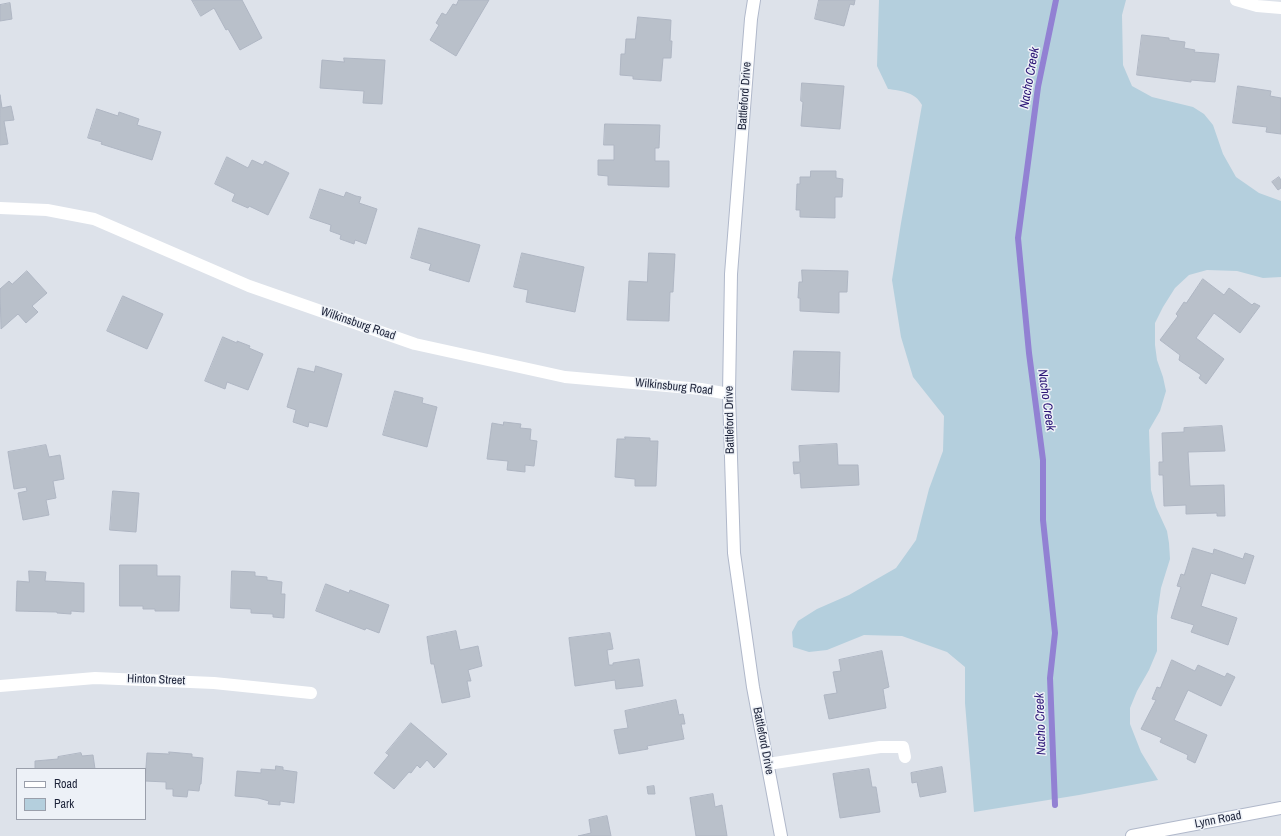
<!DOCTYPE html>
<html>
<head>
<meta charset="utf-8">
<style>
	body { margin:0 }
	#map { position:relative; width:1281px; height:836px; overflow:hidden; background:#dde2ea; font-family:"Archivo Narrow",sans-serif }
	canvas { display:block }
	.legend { position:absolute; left:16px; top:768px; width:130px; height:52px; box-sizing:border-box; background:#edf1f7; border:1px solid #9a9fab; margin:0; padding:5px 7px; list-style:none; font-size:12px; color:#1e243a }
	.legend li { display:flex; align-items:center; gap:8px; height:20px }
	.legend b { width:20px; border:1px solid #9a9fab }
</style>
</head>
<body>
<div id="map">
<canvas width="1281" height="836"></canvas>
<ul class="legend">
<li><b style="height:5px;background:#fff"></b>Road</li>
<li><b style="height:11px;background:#b4cfdd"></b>Park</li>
</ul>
</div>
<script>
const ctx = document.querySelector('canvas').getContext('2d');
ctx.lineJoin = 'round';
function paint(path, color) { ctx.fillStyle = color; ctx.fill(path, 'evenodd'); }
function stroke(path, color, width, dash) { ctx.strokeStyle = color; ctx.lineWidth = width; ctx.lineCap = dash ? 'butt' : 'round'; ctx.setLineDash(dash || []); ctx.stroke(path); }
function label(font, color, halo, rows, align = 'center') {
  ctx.font = font + ' "Archivo Narrow",sans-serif'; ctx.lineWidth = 3; ctx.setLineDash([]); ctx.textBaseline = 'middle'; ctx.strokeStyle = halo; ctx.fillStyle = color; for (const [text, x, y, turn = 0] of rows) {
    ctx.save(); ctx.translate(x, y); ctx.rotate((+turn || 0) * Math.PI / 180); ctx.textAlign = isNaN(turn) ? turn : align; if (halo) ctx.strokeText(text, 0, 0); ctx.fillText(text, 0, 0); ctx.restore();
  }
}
paint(new Path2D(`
	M879 0H1126L1122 15 1123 65 1132 86 1152 97 1193 107 1204 114 1213 125 1223 154 1236 177 1259 193 1281 201V277L1263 278 1237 271 1207 270 1189 275 1175 288 1163 307 1155 323V345L1157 360 1163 377 1166 391 1160 411 1149 430 1151 490 1156 507 1167 531 1169 543 1170 559 1161 588 1157 616V651L1149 670 1137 691 1130 708V724L1141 752 1158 780 1079 795 974 812 965 703V667L947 652 902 636 864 635 827 650 809 652 793 647 792 632 798 621 817 609 849 595 896 568 916 540 929 489 943 451 944 416 913 377 901 337 892 280 901 223 922 105C915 92 902 91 888 89L877 66Z`), '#b4cfdd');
stroke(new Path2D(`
	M1055 805 1050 678 1055 633 1043 520V460L1029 353 1018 238 1038 87 1056 0`), '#9281d3', 6);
const building = new Path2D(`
	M192 0H242L262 38 240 50 228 29 226 30 214 8 201 16Z
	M459 0H489L456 56 430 40 439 25 436 23 442 13 446 15 453 4 456 5Z
	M819 0H855L854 5 850 4 844 26 815 19Z
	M10 3 12 19 0 21V5Z
	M638 17 671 20 670 41H672L671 58H663L661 81 633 79V76L620 75 621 54H625L626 39H635Z
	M1142 35 1169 38V40L1185 42 1184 48 1195 50 1194 52 1219 54 1215 82 1191 80V82L1137 75Z
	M344 58 385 60 382 104 363 103 364 91 320 88 322 60 344 62Z
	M802 83 844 86 840 129 801 126 803 102 801 101Z
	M1238 86 1271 91 1270 96 1281 98V134L1266 132 1267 127 1233 123Z
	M0 95 2 108 11 106 14 120 4 121 8 144 0 145Z
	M97 109 118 116 119 112 139 119 137 125 161 132 152 160 101 144 102 142 88 138Z
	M605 124 660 125 659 148H655V161H669V187L608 185V176L598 175V160H614V145H604Z
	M227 157 248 168 252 160 263 165 265 161 289 173 268 215 249 206 248 208 232 201 235 194 215 184Z
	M811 171H836V178L843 179 842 197H835V218L800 217V210H796L797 184H800V177H810Z
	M1279 177 1281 180V188L1278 190 1272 182Z
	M320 189 344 197 346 192 356 196 361 197 359 203 377 209 366 244 355 240 354 244 340 239 341 235 330 231 331 225 310 218Z
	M419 228 480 245 469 282 429 270 431 264 411 258Z
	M522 253 584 267 575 312 526 302 528 290 514 287Z
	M649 253 675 254 673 292H670L669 321 627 320 629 281 647 282Z
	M802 270 848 271 847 292H839V313L800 311V298H798L799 282H802Z
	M27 271 47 293 32 306 38 312 26 323 18 314 1 329 0 289 9 281 12 284Z
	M1203 279 1224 295 1229 288 1252 305 1254 303 1260 306 1240 333 1214 313 1196 338 1224 359 1206 384 1199 378 1201 375 1179 360 1180 355 1160 340 1178 316 1176 314 1184 302 1186 303Z
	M123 296 163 314 147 349 107 331Z
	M223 337 237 343V341L250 346 249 348 263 354 248 390 227 382 225 389 205 381Z
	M794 351 840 352 839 392 792 390Z
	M316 366 342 374 327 427 309 422 308 427 293 422 296 410 287 407 298 368 314 372Z
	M395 391 423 398 422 403 437 407 427 447 383 435Z
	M504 422 521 424 520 428 531 429 530 440 537 441 534 466 525 465V472L507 470 508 461 487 459 492 423 503 425Z
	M1222 426 1225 451 1188 452 1190 486 1224 485 1225 516H1217V513L1186 514V505L1164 506 1163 475H1159V462H1163L1162 433 1184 432V428Z
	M625 437 650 438V441H658L656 486H635V479L615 477 617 439H625Z
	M837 444 838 465H858L859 485 801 488 800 473 794 474 793 462H800L799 446Z
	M46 445 49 457 60 455 64 479 53 481 56 498 46 500 49 515 23 520 18 493 27 491 26 487 14 489 8 452Z
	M113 491 139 493 136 532 110 530Z
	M1193 548 1213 554 1214 549 1243 559 1245 553 1254 556 1245 584 1211 573 1201 606 1237 618 1228 645 1191 632 1194 625 1171 618 1181 587 1177 586 1181 574 1184 575Z
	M120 565H157V576H180L179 611H155V609H143V606H120Z
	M29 571 46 572 45 581 84 583V612L71 611V614L57 613V612L16 611 17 581 29 582Z
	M232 571 255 572V576L267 577V580L282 582 281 594H285L284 618 273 617V614L251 613V609L231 608Z
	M326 584 349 593 350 590 389 605 379 633 366 628 365 630 316 611Z
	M456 631 460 650 478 646 482 666 468 670 471 681H467L470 697 442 703 434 664H431L427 637Z
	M610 633 613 649 607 650 609 665H613V663L639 659 643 686 616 689 615 680 575 686 569 638Z
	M882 651 889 687 883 689 886 708 829 719 824 695 837 693 833 672 841 671 839 660Z
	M1172 660 1195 671 1198 665 1225 677 1227 673 1235 677 1221 706 1188 690 1174 720 1207 735 1195 763 1187 759 1188 755 1160 742 1162 738 1141 729 1156 700 1152 699 1157 687 1160 688Z
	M676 700 679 715 683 714 685 724H681L684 739 647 746 648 749 619 754 614 730 628 728 625 711Z
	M411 723 447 754 434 768 427 760 420 768 417 765 411 773 409 772 394 789 374 773 389 755 386 753Z
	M169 752 192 754V757L203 758 201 784H200L199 791 188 790 187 797 173 796V789H166V782L145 781 147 753 169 754Z
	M81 753 82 756 93 755 95 769H35V761L58 759V757Z
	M276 766 283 767V770L297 772 294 803 280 801V805L268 804 269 801 258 798 235 796 237 771 261 773V769L275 770Z
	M942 767 946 792 920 797 917 782 912 783 911 773Z
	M869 769 872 787H876L880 812 840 818 833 774Z
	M654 786 655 794H648L647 787Z
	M713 794 715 807 722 805 727 836H696L690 798Z
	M607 816 611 836H578L591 833 589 820Z`);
paint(building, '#b9c0ca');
stroke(building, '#afb6c3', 1);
const secondary = new Path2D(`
	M754 0 751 19 731 274 729 394 734 553 753 687 781 836
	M1132 836 1281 808`);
stroke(secondary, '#b0b8ca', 14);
stroke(new Path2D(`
	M768 764 880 747H903L905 757`), '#fff', 12);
stroke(new Path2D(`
	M1236 0 1257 6 1281 8
	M0 208 47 210 94 219 249 286 415 344 565 377 701 389 729 394
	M0 686 95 678 214 683 311 693`), '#fff', 12);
stroke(secondary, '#fff', 12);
label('12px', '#1e243a', '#edf1f7', [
	["Battleford Drive",745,96,-86],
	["Wilkinsburg Road",358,324,19],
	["Wilkinsburg Road",674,387,6],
	["Battleford Drive",730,420,-91],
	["Hinton Street",156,680,2],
	["Battleford Drive",763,741,79],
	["Lynn Road",1218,820,-11]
]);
label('italic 13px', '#2c1677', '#edf1f7', [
	["Nacho Creek",1030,78,-80],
	["Nacho Creek",1046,400,82],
	["Nacho Creek",1041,724,-92]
]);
</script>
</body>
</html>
